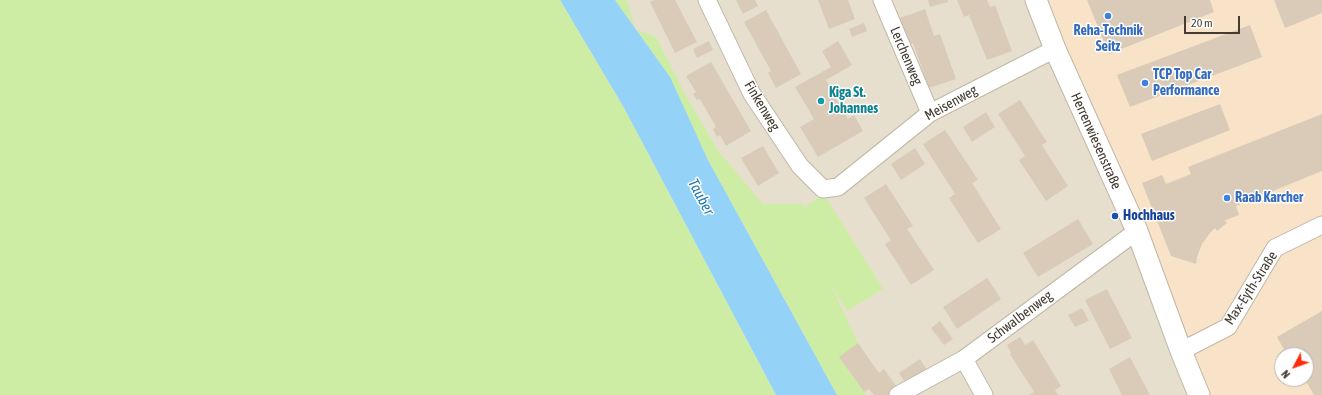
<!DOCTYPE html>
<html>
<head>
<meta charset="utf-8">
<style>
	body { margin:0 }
	#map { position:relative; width:1322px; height:395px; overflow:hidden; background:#f3ede1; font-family:"Asap Condensed",sans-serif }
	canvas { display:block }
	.north { position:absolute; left:1274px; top:347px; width:40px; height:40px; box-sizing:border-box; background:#fff; border:1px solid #b4b1ad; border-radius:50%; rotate:229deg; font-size:11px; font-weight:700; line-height:16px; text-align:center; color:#443c31 }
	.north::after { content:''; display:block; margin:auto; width:14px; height:18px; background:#ff2b0b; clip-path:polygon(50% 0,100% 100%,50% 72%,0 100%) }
	.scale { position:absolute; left:1184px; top:16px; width:56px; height:18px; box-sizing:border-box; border:2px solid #443c31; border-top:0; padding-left:5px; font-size:12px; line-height:14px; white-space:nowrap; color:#443c31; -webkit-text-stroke:3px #fff; paint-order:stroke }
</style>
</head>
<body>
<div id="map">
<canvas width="1322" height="395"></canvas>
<div class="north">N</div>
<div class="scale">20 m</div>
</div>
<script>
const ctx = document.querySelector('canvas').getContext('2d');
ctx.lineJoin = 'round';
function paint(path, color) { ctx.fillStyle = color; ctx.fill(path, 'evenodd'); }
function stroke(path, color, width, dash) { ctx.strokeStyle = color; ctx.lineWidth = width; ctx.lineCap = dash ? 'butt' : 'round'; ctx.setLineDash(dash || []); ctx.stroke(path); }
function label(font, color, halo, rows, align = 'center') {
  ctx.font = font + ' "Asap Condensed",sans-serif'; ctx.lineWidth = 3; ctx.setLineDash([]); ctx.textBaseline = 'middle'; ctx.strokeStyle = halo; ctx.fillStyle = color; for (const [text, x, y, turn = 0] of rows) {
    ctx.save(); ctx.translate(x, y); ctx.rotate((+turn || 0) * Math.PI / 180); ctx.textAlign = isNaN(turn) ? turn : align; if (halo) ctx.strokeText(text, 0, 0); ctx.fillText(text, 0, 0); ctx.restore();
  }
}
paint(new Path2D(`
	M615 0H1036L1199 395H854L670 77Z`), '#e7dfce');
paint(new Path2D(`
	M1036 0H1322V395H1199ZM1282 355H1306V379H1282Z`), '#f9e3c8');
paint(new Path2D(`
	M0 0H560L623 106 776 395H0Z
	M615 0H627L635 29 656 37 686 96 719 152 763 204H803L806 210V206L824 194 883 289 847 311 830 283 858 343 839 357 866 395H837L708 160 668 75Z`), '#cdeda4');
paint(new Path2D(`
	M560 0H615L670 77 708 160 837 395H776L623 106Z`), '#94d2f8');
paint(new Path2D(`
	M654 0H675L697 42 675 53 650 2Z
	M736 0H755L758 6 743 14Z
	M818 0H848L855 19 829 29Z
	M928 0H948V2L930 7Z
	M957 0H987L990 7 995 5 1012 51 987 60 969 15 964 17Z
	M1087 0H1210L1214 12 1109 54Z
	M1274 0H1322V13L1285 28Z
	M925 9 934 36 940 34 956 79 929 88 913 43 910 44 900 18Z
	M766 10 801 74 776 88 768 73 771 71 744 22Z
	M864 23 867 31 852 37 849 29Z
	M1250 25 1262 57 1130 107 1117 75Z
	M709 41 713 50 697 58 693 49Z
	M838 41 852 65 826 80 848 119 854 115 863 131 818 157 800 127 814 119 795 87 831 67 822 51Z
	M711 62 751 131 726 146 720 135 717 137 713 129 716 127 700 99 697 100 693 94 696 92 686 76Z
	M1020 100 1047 142 1042 145 1068 186 1046 201 1019 160 1025 156 998 114Z
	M1220 104 1230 130 1152 161 1141 134Z
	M986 112 995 127 972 142 963 127Z
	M1322 114V171L1236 206 1239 215 1226 220H1225L1227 223 1217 231 1215 228 1210 233 1202 244 1197 257 1196 264 1171 256 1142 183 1162 175 1166 184 1191 174 1188 167Z
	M945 130 978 180 972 183 1001 229 978 243 949 198 955 194 923 144Z
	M763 146 779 173 758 186 741 158Z
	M915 148 925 164 901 180 891 164Z
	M886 184 913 226 907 229 934 270 911 285 885 244 891 240 864 198Z
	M1078 219 1093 244 1038 277 1023 253Z
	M987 278 1001 299 957 329 943 307Z
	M1107 289 1132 338 1110 349 1085 300Z
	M1082 308 1089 321 1075 327 1068 315Z
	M1322 311V395H1314L1305 379H1306V355H1287L1277 337Z
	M940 321 953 339 944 345 931 328Z
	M1020 337 1025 345 1033 340 1061 386 1055 390 1058 395H1029L1034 392 1010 354 1011 353 1007 345Z
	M858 343 879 373 884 369 899 390 892 395H874L869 389 864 392 839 357Z
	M1130 357 1143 382 1150 395H1122L1109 369Z
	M920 359 928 371 907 385 899 373Z`), '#d9cbb8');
const minor = new Path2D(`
	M707 0 752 94 800 166 823 189 838 187 930 113 1055 49
	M882 0 930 113
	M1181 351 1228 327 1275 248 1322 225
	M964 359 984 395
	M898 395 964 359 1137 231`);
const tertiary = new Path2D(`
	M1036 0 1055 49 1137 231 1181 351 1199 395`);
stroke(minor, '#c1b7a5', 19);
stroke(tertiary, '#c1b7a5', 23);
stroke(minor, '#fff', 17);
stroke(tertiary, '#fff', 21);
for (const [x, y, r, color] of [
	[1108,16,4,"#3f7fe0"],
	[1145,83,4,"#3f7fe0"],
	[821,101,4,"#0f9aa8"],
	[1227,198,4,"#3f7fe0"],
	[1115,216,4,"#1a4fb4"]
]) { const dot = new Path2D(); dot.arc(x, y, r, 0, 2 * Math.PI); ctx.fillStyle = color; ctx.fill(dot); stroke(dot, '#fff', 1.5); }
label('bold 14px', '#366cbe', '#fff', [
	["Reha-Technik",1108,31,"center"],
	["Seitz",1108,47,"center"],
	["TCP Top Car",1153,75],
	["Performance",1153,91],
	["Raab Karcher",1235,198]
], 'left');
label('14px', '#443c31', '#fff', [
	["Lerchenweg",906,56,67],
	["Meisenweg",951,103,-29],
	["Finkenweg",762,106,59],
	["Herrenwiesenstraße",1096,141,66],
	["Max-Eyth-Straße",1251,288,-57],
	["Schwalbenweg",1020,317,-37]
]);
label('bold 14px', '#0d838f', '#fff', [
	["Kiga St.",829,93],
	["Johannes",829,109]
], 'left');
label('bold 14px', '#164399', '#fff', [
	["Hochhaus",1123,216]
], 'left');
label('italic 15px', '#1e78b2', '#fff', [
	["Tauber",701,197,62]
]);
</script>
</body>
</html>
